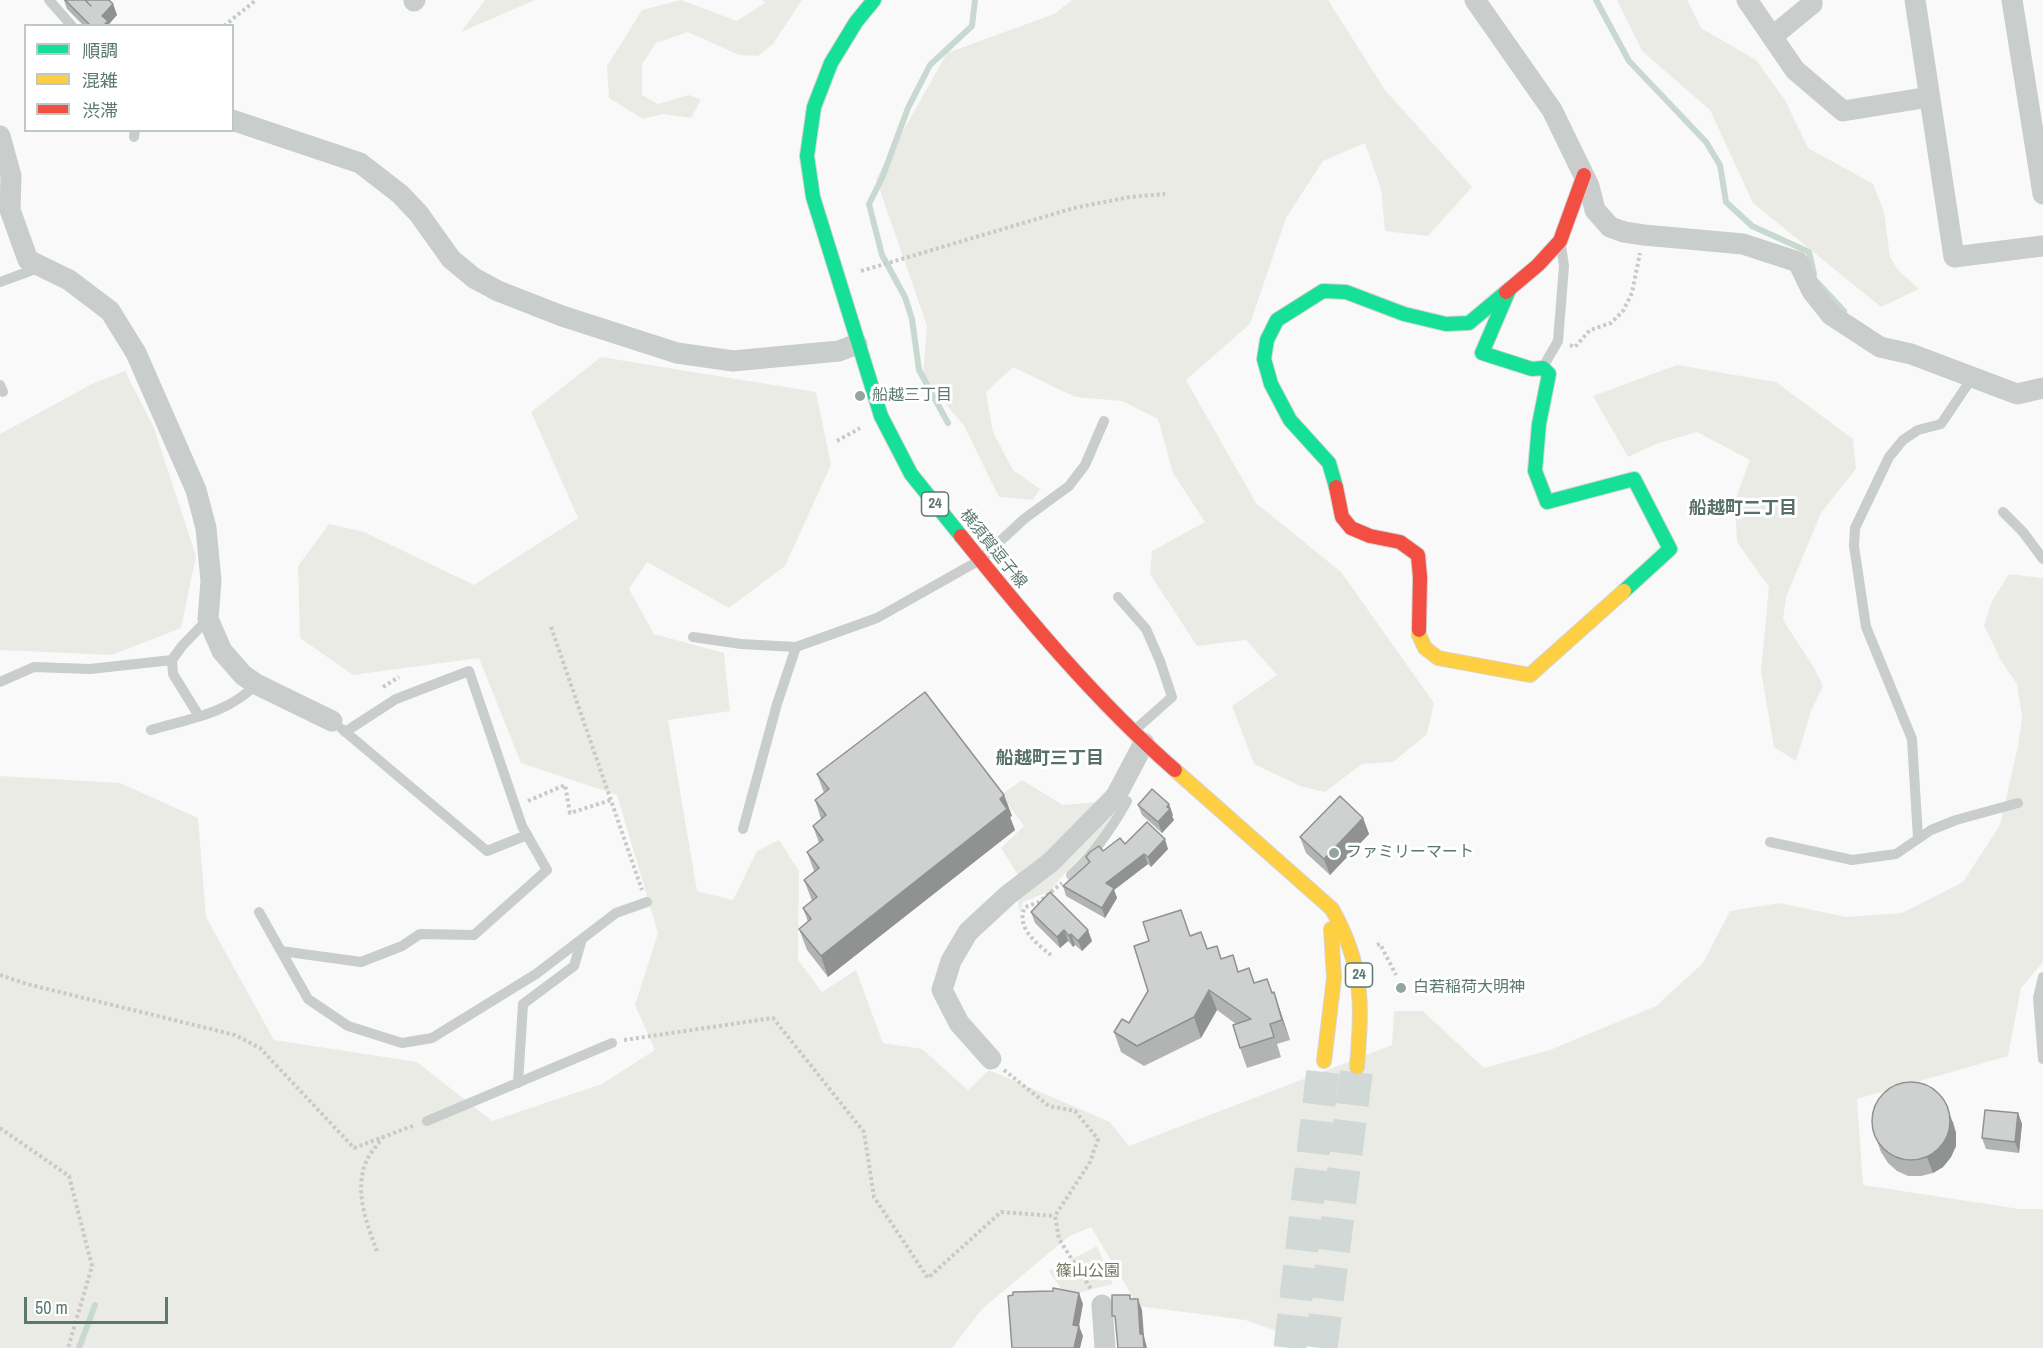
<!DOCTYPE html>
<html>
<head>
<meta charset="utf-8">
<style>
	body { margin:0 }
	#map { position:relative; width:2043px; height:1348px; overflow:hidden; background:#f9f9f9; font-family:"Archivo Narrow","Noto Sans JP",sans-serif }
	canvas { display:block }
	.legend { position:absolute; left:24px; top:24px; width:210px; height:108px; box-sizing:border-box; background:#fff; border:2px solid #bdc9c6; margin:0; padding:8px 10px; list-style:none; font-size:18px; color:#5a7871 }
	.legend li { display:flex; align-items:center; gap:12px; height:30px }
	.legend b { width:30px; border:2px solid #bdc9c6 }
	.scale { position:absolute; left:24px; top:1297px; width:144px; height:27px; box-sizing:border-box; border:3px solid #5a7871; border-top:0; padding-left:8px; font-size:18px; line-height:21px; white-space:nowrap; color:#5a7871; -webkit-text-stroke:4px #fff; paint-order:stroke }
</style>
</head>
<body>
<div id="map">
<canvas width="2043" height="1348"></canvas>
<ul class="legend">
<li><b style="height:8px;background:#16e098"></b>順調</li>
<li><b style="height:8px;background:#ffcf43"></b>混雑</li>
<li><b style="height:8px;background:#f24e42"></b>渋滞</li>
</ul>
<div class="scale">50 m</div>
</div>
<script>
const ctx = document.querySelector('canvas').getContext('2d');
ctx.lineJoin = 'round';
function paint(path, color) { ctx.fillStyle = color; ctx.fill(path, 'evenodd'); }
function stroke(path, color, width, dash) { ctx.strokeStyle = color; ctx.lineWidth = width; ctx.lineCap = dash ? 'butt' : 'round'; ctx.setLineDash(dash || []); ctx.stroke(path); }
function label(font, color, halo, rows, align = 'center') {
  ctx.font = font + ' "Archivo Narrow","Noto Sans JP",sans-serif'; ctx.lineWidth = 6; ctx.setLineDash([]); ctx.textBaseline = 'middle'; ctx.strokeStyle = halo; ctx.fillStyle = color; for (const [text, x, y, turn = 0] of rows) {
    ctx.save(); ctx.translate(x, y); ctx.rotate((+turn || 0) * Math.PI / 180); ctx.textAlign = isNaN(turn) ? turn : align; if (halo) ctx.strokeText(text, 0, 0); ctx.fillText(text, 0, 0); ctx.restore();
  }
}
paint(new Path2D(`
	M485 0H535L461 32Z
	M681 0 737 21 765 3 762 0H802L773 44 758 56 739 55 688 32 656 43 642 64V95L658 104 689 95 701 100 691 118 664 114 643 119 609 98 607 66 642 10Z
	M1072 0H1328L1385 90 1472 187 1428 236 1385 231 1381 189 1365 143 1323 161 1286 218 1250 324 1186 380 1256 503 1341 572 1434 703 1427 734 1393 762 1362 764 1325 792 1300 786 1254 764 1232 706 1277 675 1246 640 1197 646 1150 574 1152 551 1205 522 1173 473 1158 419 1122 401 1075 397 1013 367 986 392 993 432 1013 470 1040 489 1033 500 999 497 964 426 923 376 927 326 876 179 947 53 1054 14Z
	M1617 0H1687L1701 28 1756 60 1785 100 1808 148 1873 184 1884 212 1890 257 1898 270 1919 289 1881 307 1753 203 1710 110 1642 51Z
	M601 357 816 392 831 465 785 566 729 608 647 562 629 589 654 634 724 653 730 711 668 720 697 891 733 900 757 851 779 840 799 871 798 960 822 992 856 970 883 1043 922 1049 968 1090 989 1070 1110 1122 1129 1146 1392 1045 1394 1011H1423L1484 1068 1550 1050 1656 1006 1703 963 1730 911 1780 903 1846 917 1902 913 1963 882 2000 825 2018 746 2022 717 2017 684 2000 659 1984 625 1992 601 2009 574 2043 578V962L2021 988 2008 1056 1857 1099 1863 1185 2020 1209H2043V1348H1325L1245 1320 1138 1306 1091 1227 1068 1237 982 1309 952 1348H0V776L120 783 198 818 206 917 274 1040 417 1062 492 1121 602 1084 655 1050 635 1005 658 933 617 795 521 763 479 658 353 675 300 638 298 566 329 524 364 532 474 585 578 518 531 412Z
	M1677 365 1776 382 1853 439 1856 469 1821 513 1786 597 1783 620 1813 666 1823 686 1811 711 1796 761 1774 747 1761 671 1769 587 1737 542 1735 501 1750 460 1697 432 1656 444 1628 457 1593 396Z
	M125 371 154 428 196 556 181 628 112 655 0 650V434L94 383Z
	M1022 780 1063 805 1097 802 1043 860 1018 875 1001 848 1024 826 1001 795Z
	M1121 801 1100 836 1060 879 1050 891 1023 902 1020 913 1017 897Z
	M1097 1246 1113 1284 1066 1296 1049 1271Z`), '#ebebe6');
stroke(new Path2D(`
	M1596 0 1629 61 1706 142 1720 165 1726 202 1752 226 1809 252 1814 274
	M1818 283 1844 311
	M948 423 919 370 912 319 905 297 882 255 869 204 882 178 908 108 930 65 972 26 975 0
	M79 1348 95 1305`), '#cad8d2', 6);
stroke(new Path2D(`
	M1290 1348 1324 1061
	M1321 1348 1357 1067`), '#d1d9d7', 33, [33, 16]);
const fast = new Path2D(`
	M874 0 856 22 831 63 814 107 807 156 813 197 881 416 911 474 961 536
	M1509 290 1482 353 1532 369 1543 368 1549 374 1539 424 1535 471 1547 502 1634 479 1670 549 1624 591
	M1336 487 1329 463 1290 420 1271 384 1264 359 1267 340 1277 320 1323 291 1346 292 1404 314 1446 324 1469 323 1506 292`);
const slow = new Path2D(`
	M1419 630V635L1425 648 1438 658 1530 675 1624 591
	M1175 770 1332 909C1364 966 1362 1004 1357 1067
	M1324 1061 1334 978 1331 929`);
const jam = new Path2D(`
	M1506 292 1538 265 1560 241 1584 175
	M1336 487 1342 517 1351 528 1370 536 1400 542 1418 555 1420 577 1419 630
	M961 536C1026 617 1097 702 1175 770`);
stroke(fast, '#d3d6d5', 16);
stroke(slow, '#d3d6d5', 16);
stroke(jam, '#d3d6d5', 16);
stroke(new Path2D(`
	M224 26 256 0
	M861 271 1074 208 1130 197 1165 194
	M1570 345 1575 347 1590 330 1611 323 1623 311 1632 293 1640 253
	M837 441 860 428
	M551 627 642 890
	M383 687 399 677
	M528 801 565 785 570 813 611 800
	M1377 945 1380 944 1396 975
	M1051 955C1037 944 1015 927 1025 907L1039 902 1062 883
	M0 975 27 984 235 1035 260 1048 354 1148 415 1125
	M624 1040 773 1018 864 1132 874 1197 928 1278 1001 1212 1055 1216
	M1004 1070 1049 1106 1075 1111 1098 1139 1090 1162 1055 1216 1059 1239 1091 1289
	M0 1128 69 1176 92 1266 68 1348
	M377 1251C367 1225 354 1191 366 1162 369 1154 377 1146 382 1138`), '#c8cac9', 4, [3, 3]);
stroke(new Path2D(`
	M49 0 72 26
	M134 137 135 130
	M0 282 41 267
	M1543 367 1558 341 1564 266 1561 246
	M0 385 3 392
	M2003 512 2023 532 2043 559
	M1118 597 1146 629 1160 661 1172 697 1136 729
	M693 637 741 644 796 647 877 618 980 560 1024 519 1069 486 1085 465 1104 421
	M172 660 173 674 199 716
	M0 682 34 667 90 669 172 660 182 646 208 619
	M342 729 487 851 527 835
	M151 730C188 719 230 713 256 684
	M743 829 777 704 796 647
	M1918 838 1912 739 1866 627 1854 546 1855 528 1889 457 1903 440 1918 430 1941 424 1972 378
	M1770 842 1852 860 1896 854 1931 830 1956 820 2018 803
	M1071 875C1095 853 1112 828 1127 801L1116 796
	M259 912 308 999 348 1026 402 1043 432 1038 536 974 616 913 647 902
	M281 951 361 962 402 946 420 934 474 935 547 870 522 826 469 671 396 699 345 732
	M2043 977 2038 998 2043 1059
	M518 1083 523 1004 574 966 582 939
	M427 1121 612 1043`), '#c9cdcc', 10);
stroke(new Path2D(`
	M1475 0 1552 110 1589 186 1595 210 1610 227 1624 232 1644 235 1743 244 1798 262 1812 291 1831 315 1880 347 1911 354 2017 394 2043 388
	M1747 0 1795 70 1843 111 1929 97
	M1915 0 1954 257 2043 246
	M2012 0 2043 194
	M414 1 415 0
	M1773 36 1812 4V0
	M232 120 360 163 400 194 419 214 451 259 474 278 498 291 562 316 677 353 733 361 839 351 857 344
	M0 136 11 176 10 210 28 260 69 280 110 311 136 353 196 490 206 528 211 581 208 619 222 651 243 675 256 684 332 721
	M991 1059 959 1023 942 990 951 961 968 932 1008 895 1051 862 1116 796 1144 743
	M1102 1305 1105 1348`), '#c9cdcc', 21);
stroke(fast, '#16e098', 14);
stroke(slow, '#ffcf43', 14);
stroke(jam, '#f24e42', 14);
paint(new Path2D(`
	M64 0H85L87 2 113 4 117 15 109 24V26H84L67 9Z
	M817 774 1004 795 1012 816 1010 817 1015 830 828 977 807 950 799 929 808 922 803 908 812 901 804 880 814 871 807 852 819 843 813 826 821 819 815 800 824 793Z
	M1138 805 1173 815 1172 816 1174 820 1162 833 1142 815Z
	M1363 818 1369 834 1330 875 1306 853 1300 837Z
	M1125 844 1168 849 1151 867 1148 864 1114 890 1117 898 1105 918 1066 896 1063 886 1089 863 1086 857 1103 851Z
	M1031 912 1092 941 1082 951 1075 945 1073 947 1068 941 1060 948 1035 923Z
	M1201 932 1208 949 1255 983 1272 993 1281 1013 1290 1040 1277 1044 1281 1057 1247 1068 1240 1048 1236 1024 1217 1010 1201 1038 1144 1066 1121 1052 1114 1032 1129 1023 1190 936Z
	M2018 1113 2022 1124 2019 1153 1986 1149 1982 1138Z
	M1953 1121 1956 1133V1146L1951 1157 1943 1167 1933 1173 1921 1176H1908L1897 1171 1888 1163 1881 1152 1875 1135Z`), '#b1b4b3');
paint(new Path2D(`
	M113 4 117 15 109 24V26H103L102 16Z
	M1004 795 1012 816 1010 817 1015 830 828 977 821 956Z
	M1169 804 1173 815 1172 816 1174 820 1162 833 1158 822Z
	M1363 818 1369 834 1330 875 1324 859Z
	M1165 839 1168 849 1151 867 1148 857Z
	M1144 854 1148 864 1114 890 1117 898 1105 918 1102 908 1106 883Z
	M1064 930 1068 941 1060 948 1057 937Z
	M1088 930 1092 941 1082 951 1078 941Z
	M1071 934 1075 945 1073 947 1069 936Z
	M1209 990 1217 1010 1201 1038 1194 1017Z
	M1274 992 1290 1040 1282 1020Z
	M1947 1105 1956 1133V1146L1951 1157 1943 1167 1933 1173 1927 1157Z
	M2018 1113 2022 1124 2019 1153 2015 1142Z
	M1079 1293 1083 1304 1079 1326 1083 1336 1080 1348H1074L1073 1325Z
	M1138 1299 1142 1310 1144 1336 1147 1348H1144L1140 1334Z`), '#909292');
const building = new Path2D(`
	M65 0H85L91 6 86 1 87 0H109L113 4 102 16 108 21 103 26H91Z
	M925 692 1004 795 1000 799 1007 809 821 956 799 929 811 919 803 908 817 897 804 880 819 868 807 852 823 840 813 826 826 815 815 800 829 789 817 774Z
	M1152 789 1169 804 1167 807 1170 809 1158 822 1138 805Z
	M1340 796 1363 818 1324 859 1300 837Z
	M1147 822 1165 839 1148 857 1144 854 1106 883 1114 888 1102 908 1063 886 1090 862 1086 857 1090 852 1099 846 1103 851 1120 838 1125 844Z
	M1050 892 1088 930 1078 941 1071 934 1069 936 1064 930 1057 937 1031 912Z
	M1181 910 1190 936 1201 932 1207 949 1217 946 1221 959 1233 955 1238 972 1249 968 1254 983 1267 979 1272 993 1274 992 1282 1020 1270 1024 1274 1037 1240 1048 1233 1025 1251 1019 1209 990 1194 1017 1137 1046 1114 1032 1122 1019 1129 1023 1148 991 1134 946 1149 941 1143 922Z
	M1872 1121a39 39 0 1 1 78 0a39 39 0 1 1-78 0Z
	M1985 1110 2018 1113 2015 1142 1982 1138Z
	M1053 1288 1079 1293 1073 1325 1079 1326 1074 1348H1012L1008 1296 1013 1295V1292L1053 1291Z
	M1112 1295H1130V1299H1138L1140 1334H1143L1144 1348H1118L1115 1316H1112Z`);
paint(building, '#ced1d0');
stroke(building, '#909292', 1.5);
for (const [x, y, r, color] of [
	[860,396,6,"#92a5a1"],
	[1334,853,6,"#92a5a1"],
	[1401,988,6,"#92a5a1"]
]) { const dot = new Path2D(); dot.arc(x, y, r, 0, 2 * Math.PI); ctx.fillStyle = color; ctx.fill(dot); stroke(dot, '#fff', 2); }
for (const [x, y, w] of [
	[935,504,27],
	[1359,975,27]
]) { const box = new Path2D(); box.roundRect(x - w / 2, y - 12, w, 24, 4.5); ctx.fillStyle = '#fff'; ctx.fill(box); stroke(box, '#5a7871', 1.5); }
label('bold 15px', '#5a7871', null, [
	["24",935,504],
	["24",1359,975]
]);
label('16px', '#5a7871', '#fff', [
	["船越三丁目",872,396],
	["ファミリーマート",1346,853],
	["白若稲荷大明神",1413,988]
], 'left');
label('16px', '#5a7871', '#fff', [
	["横須賀逗子線",993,549,51]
]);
label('16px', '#73765e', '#fff', [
	["篠山公園",1088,1272]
]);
label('bold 18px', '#566f69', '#fff', [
	["船越町二丁目",1743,509],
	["船越町三丁目",1050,759]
]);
</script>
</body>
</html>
